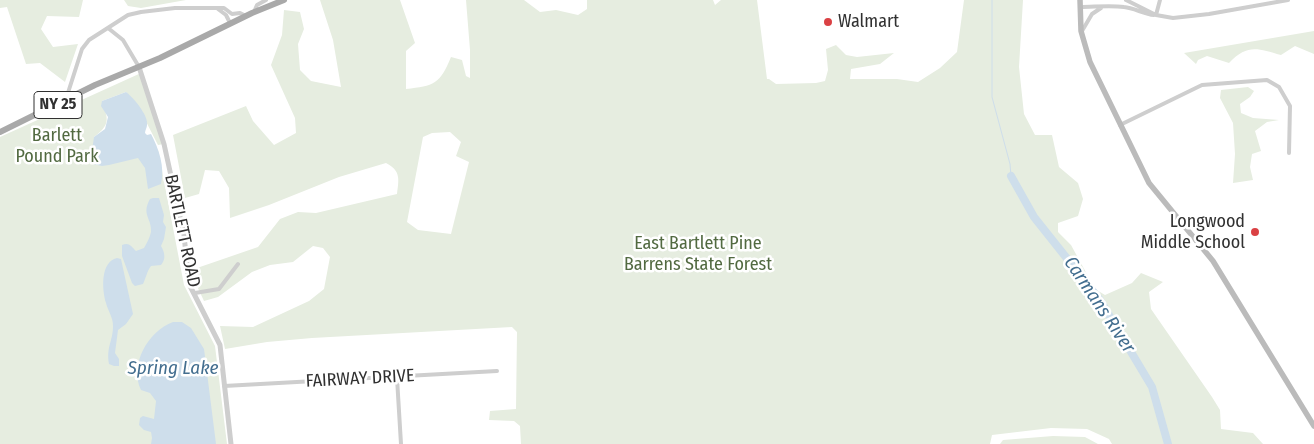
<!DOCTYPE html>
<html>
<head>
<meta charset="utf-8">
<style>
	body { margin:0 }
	canvas { display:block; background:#fff }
</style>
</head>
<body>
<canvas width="1314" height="444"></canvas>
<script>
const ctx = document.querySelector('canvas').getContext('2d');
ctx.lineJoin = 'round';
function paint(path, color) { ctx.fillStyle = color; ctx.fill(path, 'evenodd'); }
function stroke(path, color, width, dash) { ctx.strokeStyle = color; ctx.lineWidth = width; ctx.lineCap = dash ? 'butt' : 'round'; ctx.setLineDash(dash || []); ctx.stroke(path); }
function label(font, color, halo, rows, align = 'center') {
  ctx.font = font + ' "Fira Sans Condensed",sans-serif'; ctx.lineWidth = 5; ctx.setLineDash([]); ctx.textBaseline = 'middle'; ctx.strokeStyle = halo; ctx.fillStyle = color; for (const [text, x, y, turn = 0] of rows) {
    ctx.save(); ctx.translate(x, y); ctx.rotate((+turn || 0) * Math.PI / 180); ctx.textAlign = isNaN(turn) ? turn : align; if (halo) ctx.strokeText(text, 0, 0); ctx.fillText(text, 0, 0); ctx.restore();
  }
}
paint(new Path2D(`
	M0 0H83L79 17 47 16 41 29 53 47 78 44 65 82 40 63 26 64 7 7 0 8Z
	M124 0H186L141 8 128 6Z
	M320 0H400L415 43 406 51V89C434 86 440 84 451 57L462 60 466 76 470 78V50L466 0H524L540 12 556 10 578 15 587 9V0H713L715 5 721 0H757L767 79H769L776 84 816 83 825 81 828 70 826 49 836 45 846 55 857 57 894 53 880 64 851 69 850 79H897L918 82 940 68 957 52 964 0H1023L1019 67 1024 114 1035 135H1052L1059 167 1078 183 1083 199 1078 216 1058 223V232L1071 245 1095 289 1105 295 1132 283 1141 273 1163 282 1149 292 1151 309 1212 397 1220 410 1221 429 1253 433 1263 444H1112L1109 439 1087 429 1051 428 992 435 990 444H521L520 426 514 421 489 420 490 411 516 409 517 332 512 327 312 338 267 342 225 349 220 326 253 327 309 301 324 289 330 257 323 248 313 246 293 262 270 265 252 272 218 297 204 301 196 284 197 268 258 247 280 219 298 212 316 213 397 194C399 179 401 171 386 163L339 177 269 205 230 218 229 188 219 171 205 170 199 194 185 198 173 135 246 106 253 121 274 145 296 133 295 118 271 65 282 35 284 10 300 12 304 29 298 44 300 70 311 81 341 87 333 40ZM450 132 461 142 456 156 469 162 451 234 418 230 407 222 423 137 432 133Z
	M1314 31V54L1295 46 1281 55C1257 48 1247 44 1229 63L1207 56 1198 60 1196 64 1184 53Z
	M141 73 164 144 158 145 137 104 126 92 102 101C108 119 111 124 94 137L158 150 184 285 215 346 227 444H0V137Z
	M1248 87 1254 91 1250 97 1240 104 1241 113 1253 118 1279 120 1267 122 1255 131 1261 151 1252 154 1250 167 1253 180 1233 183 1235 154 1233 123 1220 98 1221 90Z
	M1053 436 1085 437 1098 444H1000L1003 440Z`), '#e6ede0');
paint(new Path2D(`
	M126 92C133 97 149 116 147 125 147 128 145 130 145 133L147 135 151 134C159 149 165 167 161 184L148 189 145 168 138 158 109 165 102 166 93 164 91 157 94 137 105 129 108 117 101 106 102 101Z
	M153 198H159L164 215 163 222 166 227 164 239 161 246C165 253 166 259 161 265L151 266C147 271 146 278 143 284L135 286 132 283 122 256V245C129 242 131 246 136 251L144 248C147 243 150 237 151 232 152 218 141 215 150 199Z
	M117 258 121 259 133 314 126 324 118 330 115 353 119 359V366H114L109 364C106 347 113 341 113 326 113 317 108 311 106 303 102 290 100 262 117 258Z
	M173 322H182L191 328 204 349 216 444H151L152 438 151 432 144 430 139 425 140 418 143 416 154 419 156 401 150 393 141 390C129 365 148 331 173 322Z`), '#cedeeb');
stroke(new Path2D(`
	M992 0V97L1010 164 1011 176`), '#cedeeb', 1);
stroke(new Path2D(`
	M1011 176 1034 217 1100 300 1152 387 1168 444`), '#cedeeb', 8);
stroke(new Path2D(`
	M1126 0 1156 15 1173 18 1209 14 1288 0
	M1080 7C1094 7 1110 5 1124 7 1134 8 1144 14 1154 15
	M218 9 226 15 230 23
	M254 12 257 5 266 0
	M1156 15 1160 0
	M108 28 123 40 139 67
	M1082 31 1092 14 1101 8
	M66 99 82 49 89 40 128 15 141 12 175 8H224L232 14 240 13 246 16
	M1120 125 1202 85 1267 80 1279 87 1290 106 1289 153
	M195 293 219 289 238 264
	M397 378 401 444
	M224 386 497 371`), '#cecece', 4);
stroke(new Path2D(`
	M139 67 164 144 184 235 189 284 220 345 231 444`), '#cecece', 5);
stroke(new Path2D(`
	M1080 0 1081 31 1090 62 1149 183 1213 261 1314 426`), '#bbb', 5.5);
stroke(new Path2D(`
	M0 132 95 85 160 58 252 13 284 0`), '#a9a9a9', 6);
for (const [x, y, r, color] of [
	[828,22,5,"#da4144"],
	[1255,232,5,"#da4144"]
]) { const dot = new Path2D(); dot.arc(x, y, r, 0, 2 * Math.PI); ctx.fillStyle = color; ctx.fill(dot); stroke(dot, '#fff', 2); }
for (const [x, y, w] of [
	[58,105,48]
]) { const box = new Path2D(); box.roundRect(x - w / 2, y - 13.5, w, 27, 4); ctx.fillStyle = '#fff'; ctx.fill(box); stroke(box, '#313131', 1); }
label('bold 16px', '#313131', null, [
	["NY 25",58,105]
]);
label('18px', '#313131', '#fff', [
	["Walmart",838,22],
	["Longwood",1245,222,"right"],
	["Middle School",1245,243,"right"]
], 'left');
label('18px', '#526a41', '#fff', [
	["Barlett",57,136],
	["Pound Park",57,157],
	["East Bartlett Pine",698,244],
	["Barrens State Forest",698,265]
]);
label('18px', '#313131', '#fff', [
	["BARTLETT ROAD",182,231,78],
	["FAIRWAY DRIVE",360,379,-3]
]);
label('italic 19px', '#436e8f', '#fff', [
	["Carmans River",1099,305,56],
	["Spring Lake",173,369]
]);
</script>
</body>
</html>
